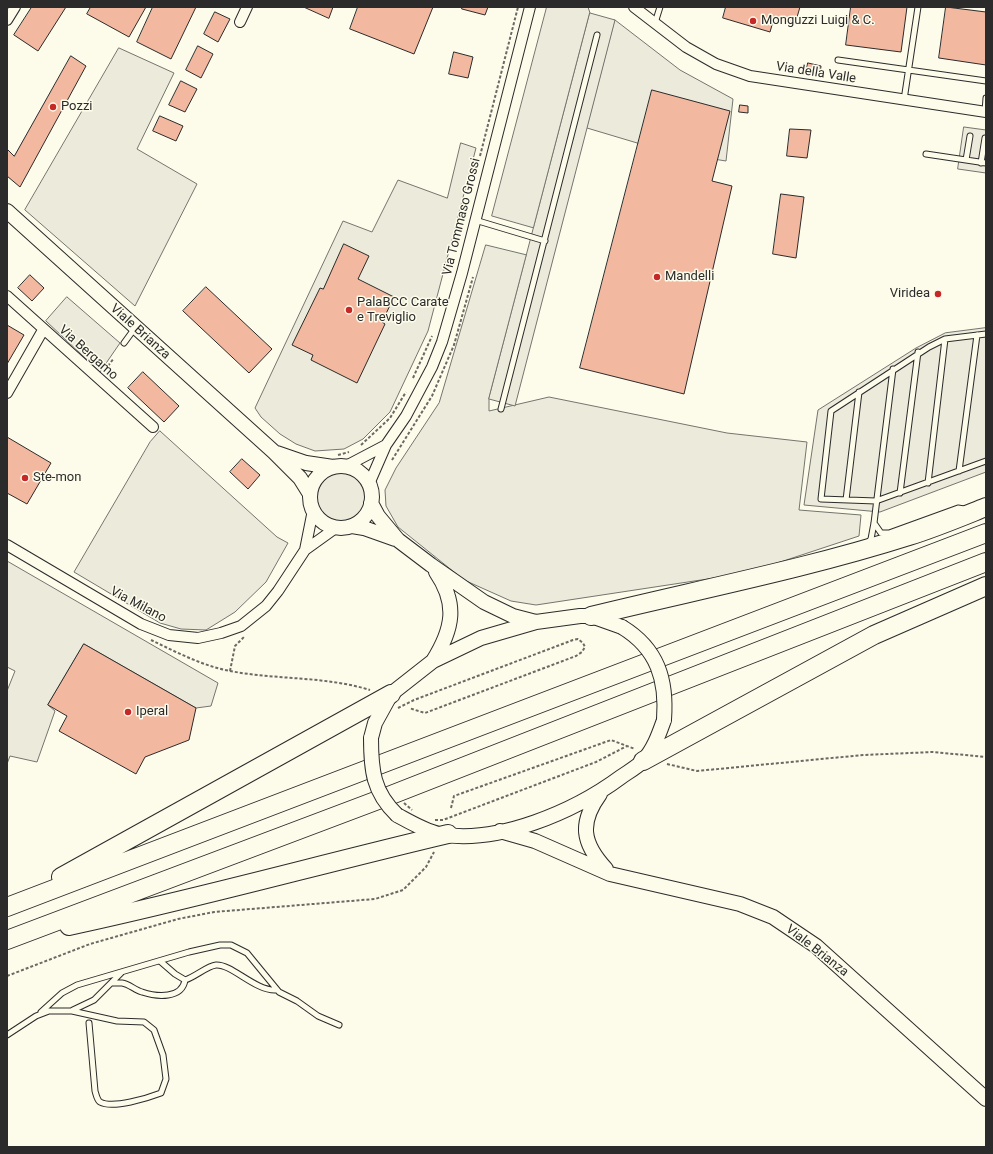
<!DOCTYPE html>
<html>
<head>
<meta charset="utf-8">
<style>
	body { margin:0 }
	#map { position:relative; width:993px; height:1154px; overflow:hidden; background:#fdfbea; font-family:Roboto,sans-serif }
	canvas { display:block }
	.frame { position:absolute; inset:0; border:8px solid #2b2b2b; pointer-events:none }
</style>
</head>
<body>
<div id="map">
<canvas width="993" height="1154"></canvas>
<div class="frame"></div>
</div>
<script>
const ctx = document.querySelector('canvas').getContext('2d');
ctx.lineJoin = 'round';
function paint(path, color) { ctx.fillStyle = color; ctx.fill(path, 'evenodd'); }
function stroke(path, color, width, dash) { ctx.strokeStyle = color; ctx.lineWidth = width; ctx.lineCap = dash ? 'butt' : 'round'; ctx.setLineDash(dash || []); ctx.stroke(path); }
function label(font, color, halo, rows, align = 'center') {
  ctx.font = font + ' Roboto,sans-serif'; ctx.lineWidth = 3; ctx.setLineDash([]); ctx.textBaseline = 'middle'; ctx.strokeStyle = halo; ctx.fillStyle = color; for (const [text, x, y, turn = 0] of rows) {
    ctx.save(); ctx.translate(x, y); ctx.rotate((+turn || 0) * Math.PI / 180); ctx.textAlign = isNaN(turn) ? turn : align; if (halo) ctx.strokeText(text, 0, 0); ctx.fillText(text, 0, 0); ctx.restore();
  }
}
const green = new Path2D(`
	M547 7H588L590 13 534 228 492 216Z
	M615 20 680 70 733 99 726 161 664 151 587 128Z
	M119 48 174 73 137 149 197 184 135 306 25 210Z
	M461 143 476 148 428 331 390 412 363 439 344 449 315 451 296 444 280 434 261 417 255 408 343 221 372 232 398 180 447 198Z
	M486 245 527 255 489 399V411L549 397 727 433 807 442 799 510 861 515 859 536 747 573 536 605 511 601 464 580 398 527 386 506 385 490 396 468 439 403Z
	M160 431 277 537 288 543 266 582 235 612 206 630 181 629 160 623 74 572 150 442Z
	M317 497a24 24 0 1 1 48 0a24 24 0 1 1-48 0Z`);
paint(green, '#ecebdb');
stroke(green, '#74746e', 1);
const parking = new Path2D(`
	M590 13 615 20 515 406 489 399Z
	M964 127 986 130V173L958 169Z
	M67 297 120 343 100 372 46 321Z
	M986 328V472L880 512 804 505 818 410 916 348 945 333Z
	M7 561 218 683 211 706 196 708 84 644 48 705 55 711 37 762 10 756 7 764V691L15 671 7 667Z`);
paint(parking, '#eceadb');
stroke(parking, '#74746e', 1);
const building = new Path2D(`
	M32 7H66L38 51 14 35Z
	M91 7H146L129 37 87 14Z
	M153 7H196L171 59 137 42Z
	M304 7H333L329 18Z
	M358 7H433L414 54 350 29Z
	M462 7H488L485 15 462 9Z
	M726 7H800L795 24 774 18 770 32 723 18Z
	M851 7H907L901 52 846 45Z
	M946 7 986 12V65L939 58Z
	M215 12 230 19 218 42 204 34Z
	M198 46 213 54 201 78 186 70Z
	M454 52 473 57 468 78 449 74Z
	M71 56 86 66 20 187 7 176V149L14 156Z
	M808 63 821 66 820 75 806 73Z
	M181 81 197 89 185 112 169 105Z
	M652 90 730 111 712 181 732 186 684 394 580 368Z
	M740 105 748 106V113L739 112Z
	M160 116 183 126 176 141 153 131Z
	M790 129 811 130 807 158 787 156Z
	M781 194 804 197 796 258 773 254Z
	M344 244 369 256 358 279 394 297 382 322 385 324 357 383 311 360 313 355 292 345 320 288 323 289Z
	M30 275 44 288 32 301 18 288Z
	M206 287 272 349 249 373 183 311Z
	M7 325 24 335 7 364Z
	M143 372 179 406 164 422 128 388Z
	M7 437 51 463 27 504 7 493Z
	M242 459 260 475 248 489 230 472Z
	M84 644 196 708 189 740 145 757 136 774 59 731 67 716 48 705Z`);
paint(building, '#f2b8a0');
stroke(building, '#2b2b2b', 1);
const lane = new Path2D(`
	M655 23 660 7
	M838 60 986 81
	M904 100 918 7
	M985 112 986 98
	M926 154 986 163
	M966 160 970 136
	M981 163 985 138
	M475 220 545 241
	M986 334 945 339 929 347 831 411 821 499 876 501 986 461
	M124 343 135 328
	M501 409 597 35
	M959 471 977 335
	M928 483 945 339
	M900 493 918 352
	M846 500 859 392
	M874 523 881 533H889L958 508 964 509
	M868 543 871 539 874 523 893 369
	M160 961 175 974 185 980C195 977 207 966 216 965 232 964 255 991 276 990
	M112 983C115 983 119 983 122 983 129 984 135 990 142 992 157 997 182 999 185 980
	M73 1010 94 1000 121 973
	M41 1012 62 993 77 985 189 952 220 945H231L247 953 279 992 297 1001 318 1016 339 1025
	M7 1035 36 1016 49 1011H72L117 1021 144 1022 154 1030 163 1055 166 1079 161 1093C148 1098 113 1109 100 1102 97 1100 96 1094 95 1091L89 1023`);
const street = new Path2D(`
	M634 7 686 47 716 64 750 76 986 112
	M7 20 15 7
	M240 22 247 7
	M7 296 153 427
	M7 393 43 330
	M346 466 386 445
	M369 484 386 445 406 416 432 367 442 342 462 273 530 7
	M7 545 141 624 169 635 198 638 221 633 241 626 266 606 278 591 305 550 313 510
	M305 550 337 527`);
const secondary = new Path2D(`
	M7 211 274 452 300 478 310 494
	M277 453 306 463 333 467
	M310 497a31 31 0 1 1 62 0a31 31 0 1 1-62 0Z
	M371 503 378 516 398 540 431 565 484 602 513 616 536 622
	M352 526 364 528 395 539
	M433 661C453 629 458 604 436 572
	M371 738 375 723 391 694 433 661 481 638 536 622 580 616H591L622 627
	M600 794C579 823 582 843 606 869
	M397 815C410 822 425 831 439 834 498 845 575 811 621 777 628 772 637 767 643 761 654 749 659 734 664 720
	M500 831 535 841 610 874 740 904 773 917 816 946 986 1099`);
const highway = new Path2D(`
	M591 616C697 590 805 569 909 536 935 528 961 517 986 507
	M643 761 874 635 986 586
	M61 877 391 694
	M7 907 986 533
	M69 926C196 899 321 864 448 834
	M7 940 386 797 986 562`);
stroke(lane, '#2b2b2b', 7);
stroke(street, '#2b2b2b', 12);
stroke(secondary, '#2b2b2b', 16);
stroke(highway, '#2b2b2b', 20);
stroke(new Path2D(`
	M480 156 518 7
	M105 370 114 358
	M413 378 432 336
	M361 445 390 418 406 392
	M338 455 349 452
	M392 460 432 396 454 345 473 277
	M151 640C176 652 203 666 230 671 277 680 325 676 370 690
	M230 671 235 646 244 637
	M398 708 414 700 573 640 578 639 583 643 585 647 582 652 576 656 425 713 409 708
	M667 764 697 771 863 755 933 752 986 757
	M451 808 454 796 611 740 635 749
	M435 820H443L596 762 627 746
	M7 976 90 944 178 919 214 912 375 899 403 890 426 867 434 852`), '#6a6964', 2, [3, 2]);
stroke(lane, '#fdfbea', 5);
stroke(street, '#fdfbea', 10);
stroke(secondary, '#fdfbea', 14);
stroke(highway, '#fdfbea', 18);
const secondaryBridge = new Path2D(`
	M622 627C658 649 667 680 664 720
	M371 738C371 770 373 792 397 815`);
stroke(secondaryBridge, '#2b2b2b', 16, []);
stroke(new Path2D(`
	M404 803 412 810`), '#6a6964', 2, [3, 2]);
stroke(secondaryBridge, '#fdfbea', 14);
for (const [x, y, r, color] of [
	[753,21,4,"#c62828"],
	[53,107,4,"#c62828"],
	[657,277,4,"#c62828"],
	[938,294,4,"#c62828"],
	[349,310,4,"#c62828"],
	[25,478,4,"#c62828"],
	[128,712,4,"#c62828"]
]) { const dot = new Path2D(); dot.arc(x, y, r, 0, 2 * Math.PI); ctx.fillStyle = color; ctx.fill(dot); stroke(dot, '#fdfbea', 1.5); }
label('13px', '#2b2b2b', '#fdfbea', [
	["Monguzzi Luigi & C.",761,21],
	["Pozzi",61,107],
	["Mandelli",665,277],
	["Viridea",930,294,"right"],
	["PalaBCC Carate",357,303],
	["e Treviglio",357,318],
	["Ste-mon",33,478],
	["Iperal",136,712]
], 'left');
label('13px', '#2b2b2b', '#fdfbea', [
	["Via della Valle",816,73,9],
	["Via Tommaso Grossi",462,217,-76],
	["Viale Brianza",140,332,42],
	["Via Bergamo",88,353,42],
	["Via Milano",138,605,28],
	["Viale Brianza",817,951,38]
]);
</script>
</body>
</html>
